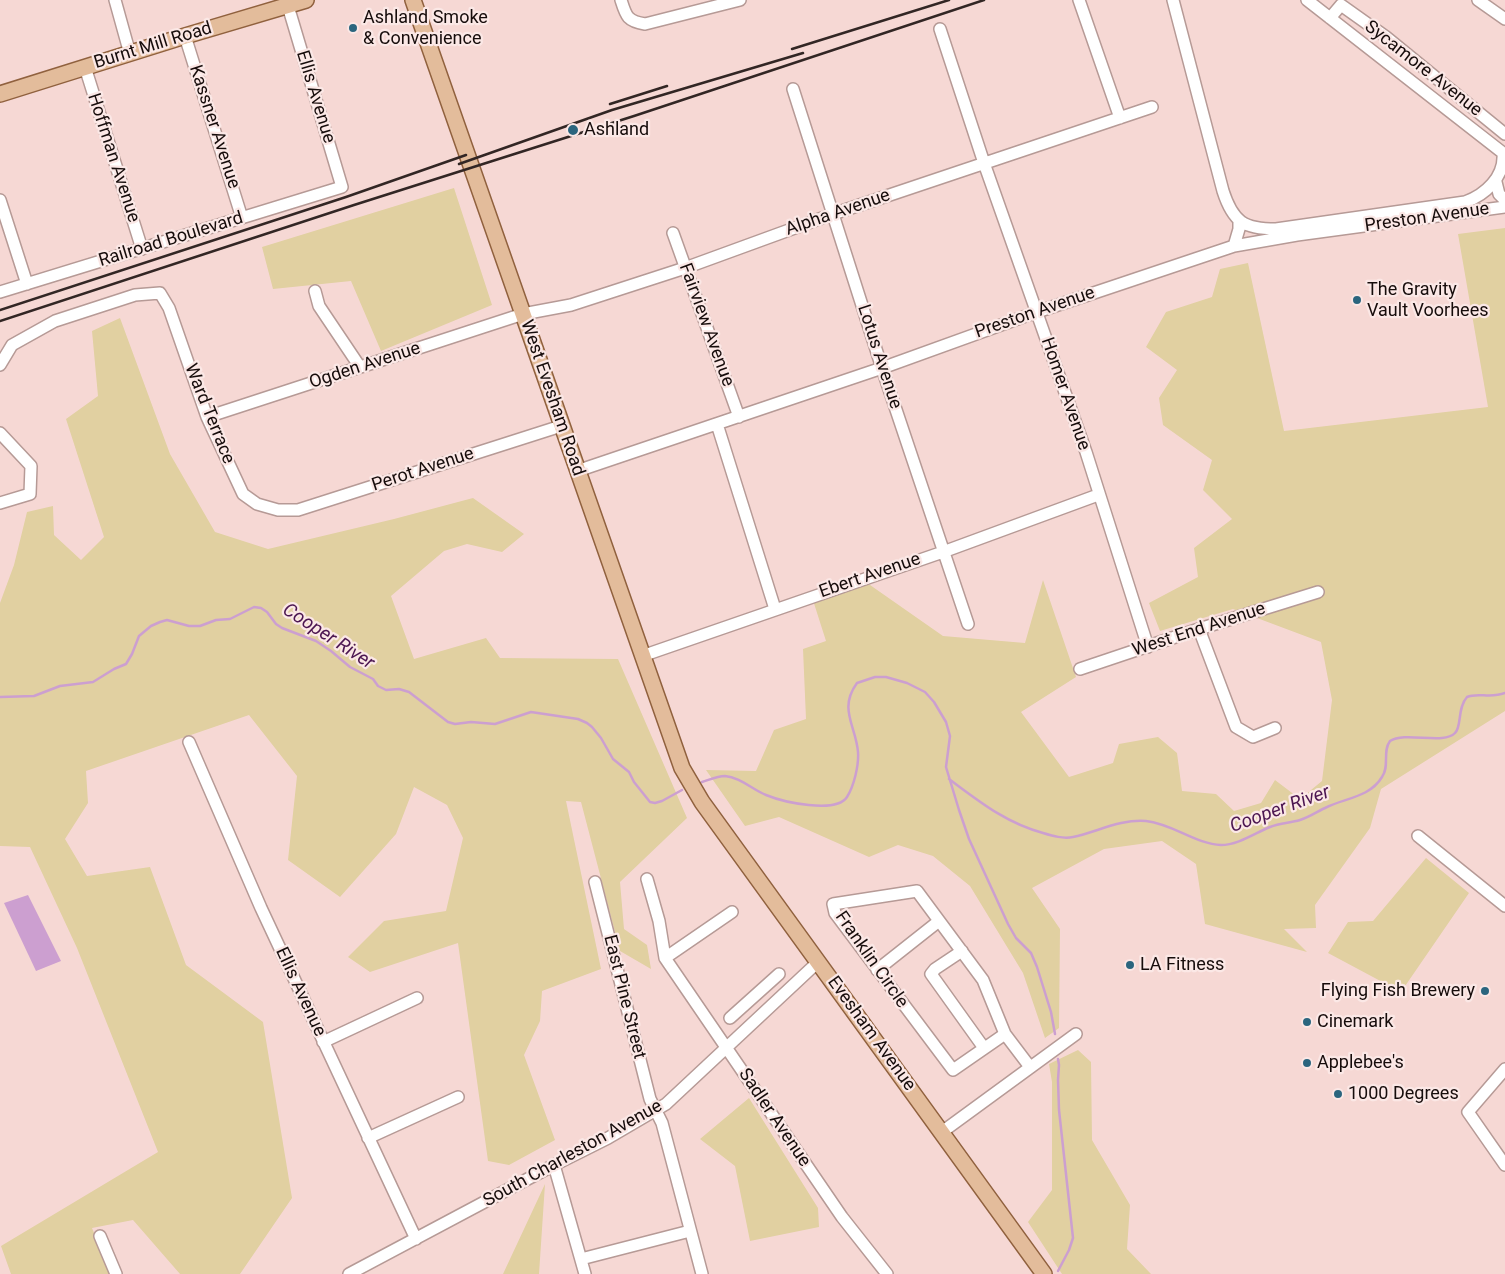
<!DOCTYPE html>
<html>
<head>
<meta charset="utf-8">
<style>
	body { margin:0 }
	canvas { display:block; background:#f6d8d4 }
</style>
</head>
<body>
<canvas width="1505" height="1274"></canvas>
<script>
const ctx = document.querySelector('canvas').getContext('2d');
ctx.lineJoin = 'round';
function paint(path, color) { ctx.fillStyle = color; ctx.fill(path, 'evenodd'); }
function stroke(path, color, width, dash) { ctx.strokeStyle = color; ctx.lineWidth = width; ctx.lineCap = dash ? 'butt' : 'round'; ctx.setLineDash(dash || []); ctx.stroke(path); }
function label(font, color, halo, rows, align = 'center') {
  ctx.font = font + ' Roboto,sans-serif'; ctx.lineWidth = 4.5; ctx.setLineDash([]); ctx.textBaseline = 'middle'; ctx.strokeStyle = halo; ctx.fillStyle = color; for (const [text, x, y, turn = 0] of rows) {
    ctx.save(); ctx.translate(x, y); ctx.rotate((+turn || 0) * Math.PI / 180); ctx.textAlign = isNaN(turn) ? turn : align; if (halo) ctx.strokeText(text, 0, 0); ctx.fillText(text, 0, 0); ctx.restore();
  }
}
paint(new Path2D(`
	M454 188 492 305 381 351 351 281 273 289 262 247Z
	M1505 228V711L1381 789 1370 828 1315 905 1316 928 1284 929 1307 952 1205 924 1196 864 1162 841 1104 849 1032 888 1060 929 1059 1028 1045 1038 1023 973 970 886 933 856 898 845 869 857 779 817 745 826 706 770 756 771 774 730 806 719 803 649 826 641 811 594 860 578 943 636 1025 643 1043 580 1076 677 1021 712 1069 777 1113 763 1119 744 1158 737 1177 753 1182 791 1216 794 1234 811 1261 803 1275 780 1300 799 1322 781 1332 700 1321 642 1233 609 1160 631 1149 603 1198 577 1194 548 1232 519 1203 490 1212 460 1163 425 1159 398 1177 370 1146 347 1166 312 1212 297 1220 269 1248 263 1284 431 1488 407 1458 234Z
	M120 318 170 454 215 532 268 549 394 519 473 498 524 534 502 552 467 544 444 551 391 596 414 659 486 638 500 658 618 659 687 818 620 882 624 929 647 945 651 969 620 951 581 802 566 801 601 969 542 991 540 1021 524 1055 555 1140 509 1165 488 1161 458 943 370 972 348 957 384 921 446 911 463 838 447 805 414 787 396 834 340 897 288 860 297 776 249 715 86 771 88 803 65 839 87 876 150 867 186 965 263 1022 292 1198 240 1274H180L133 1220 92 1228 111 1274H11L1 1246 158 1152 77 948 30 847 0 846V603L14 565 27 512 53 506 54 535 81 560 104 537 66 419 98 396 92 331Z
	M1426 858 1469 893 1401 992 1328 953 1348 922 1373 921Z
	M1078 1050 1091 1062 1092 1140 1130 1205 1127 1249 1151 1274H1062L1028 1222 1052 1190V1082L1049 1064Z
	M749 1098 818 1208 819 1227 750 1241 735 1166 700 1139Z
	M545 1184 539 1274H503Z`), '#e1d0a1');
paint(new Path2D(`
	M28 895 61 961 36 971 4 903Z`), '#cc9fd0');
stroke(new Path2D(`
	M0 697 34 696 60 686 93 682 114 669 126 664 132 654 139 636 151 626 160 622 167 620 189 626H200L216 620 230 619 254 607 261 608 267 612 276 624 282 628 316 641 331 651 350 667 373 679 378 686 386 690 399 689 409 692 448 722 455 724 471 722 495 724 531 712 578 719 587 723 592 727 601 738 613 759 629 772 634 782 650 802 655 803 662 801 682 790
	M949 779C980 802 1006 823 1043 833 1053 836 1063 839 1073 837 1097 832 1120 819 1146 821 1173 824 1196 844 1221 845 1238 845 1255 833 1270 827 1280 823 1290 823 1300 820 1310 817 1318 811 1327 807 1346 798 1370 797 1382 777 1390 766 1382 752 1390 741 1405 731 1444 745 1455 733 1462 727 1457 708 1467 697 1478 692 1490 699 1505 693
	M702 782C709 780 717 776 725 776 740 777 753 790 766 795 783 802 836 814 847 797 854 786 859 765 858 752 856 726 838 709 857 683L875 677H886L907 683 925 692 934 702 946 722 950 736 946 767 959 810 969 839 1008 924 1016 938 1031 953 1037 967 1051 1012 1055 1034
	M1058 1059 1059 1065 1058 1080 1059 1110 1073 1238 1069 1250 1058 1271`), '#cc9fd0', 2.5);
const minor = new Path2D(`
	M115 0 130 54
	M621 0C626 16 627 21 645 24L740 0
	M1079 0 1120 118
	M1173 0 1223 191C1233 222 1244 229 1276 229L1465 202C1485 195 1505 177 1503 153L1307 0
	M1478 0 1505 19
	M1330 18 1341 5 1386 37 1505 134
	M940 29 984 163 1086 452 1148 647
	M185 36 242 218
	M85 67 142 249
	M793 89 882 368 968 624
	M1496 182 1499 194 1505 200
	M0 200 27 284
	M673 233 739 417
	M1234 246 1239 229V221
	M315 291 319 306 360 367
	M0 292 342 187 288 6
	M0 365 12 345 55 321 135 295 160 293 169 308 207 417 243 494 257 504 278 510H298L561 426
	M207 417 523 314 571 305 685 268 833 214 1152 107
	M717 424 775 609
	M0 433 31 466 30 494 0 503
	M577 471 882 368 1037 312 1234 246 1297 235 1505 207
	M1199 629 1236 727 1253 737 1275 728
	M642 656 943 552 1098 495
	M1080 669 1199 629 1318 592
	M189 742 261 908 416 1239
	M1418 836 1505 906
	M647 879 659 921 665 958 842 1217 887 1274
	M595 882 650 1099 662 1123 702 1274
	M962 951 935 969 931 974 984 1048
	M665 958 732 912
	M877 970 939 921
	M730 1018 779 974
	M1005 1034 953 1070 835 913 833 904 917 891 983 980 1005 1034 1030 1067
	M323 1042 417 998
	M1505 1069 1468 1112 1505 1165
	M942 1132 1076 1034
	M368 1138 458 1097
	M554 1165 585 1274
	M100 1236 116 1274
	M581 1259 690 1231
	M349 1274 554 1165 608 1138 666 1104 818 962`);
const major = new Path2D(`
	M413 0 682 768 702 802 1044 1274
	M0 94 185 36 306 0`);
stroke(minor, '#b69a96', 14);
stroke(major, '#90613e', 18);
stroke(minor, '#fff', 11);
stroke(major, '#e3bc9b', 15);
stroke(new Path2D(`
	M792 49 949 0
	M610 104 667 86
	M459 164 612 110 803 53
	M0 310 346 197 466 155
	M0 321 354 205 634 116 984 0`), '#322624', 2.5);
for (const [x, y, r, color] of [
	[353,28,5,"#2b657e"],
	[573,130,6,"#2b657e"],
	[1357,300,5,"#2b657e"],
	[1130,965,5,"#2b657e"],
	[1485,991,5,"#2b657e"],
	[1307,1022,5,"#2b657e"],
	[1307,1063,5,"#2b657e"],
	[1338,1094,5,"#2b657e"]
]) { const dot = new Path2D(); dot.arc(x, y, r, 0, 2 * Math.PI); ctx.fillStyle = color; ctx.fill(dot); stroke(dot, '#fbe8e6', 2); }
label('18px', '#160c0b', '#fbe8e6', [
	["Ashland Smoke",363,18],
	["& Convenience",363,39],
	["Ashland",584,130],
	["The Gravity",1367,290],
	["Vault Voorhees",1367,311],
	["LA Fitness",1140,965],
	["Flying Fish Brewery",1475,991,"right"],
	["Cinemark",1317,1022],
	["Applebee's",1317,1063],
	["1000 Degrees",1348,1094]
], 'left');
label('18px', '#160c0b', '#fbe8e6', [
	["Burnt Mill Road",153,46,-17],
	["Sycamore Avenue",1423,69,38],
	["Ellis Avenue",315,97,73],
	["Kassner Avenue",214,127,72],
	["Hoffman Avenue",113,158,72],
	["Alpha Avenue",838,213,-19],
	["Preston Avenue",1427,218,-8],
	["Railroad Boulevard",171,240,-17],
	["Preston Avenue",1035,313,-19],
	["Fairview Avenue",706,325,70],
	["Lotus Avenue",879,357,72],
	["Ogden Avenue",365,366,-18],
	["Homer Avenue",1065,394,71],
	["West Evesham Road",552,398,71],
	["Ward Terrace",209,414,68],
	["Perot Avenue",423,470,-18],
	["Ebert Avenue",870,576,-19],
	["West End Avenue",1199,630,-18],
	["Franklin Circle",871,960,55],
	["Ellis Avenue",300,992,65],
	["East Pine Street",624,997,76],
	["Evesham Avenue",871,1034,54],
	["Sadler Avenue",774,1118,56],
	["South Charleston Avenue",573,1154,-29]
]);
label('italic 19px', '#4c1651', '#fbe8e6', [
	["Cooper River",328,637,33],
	["Cooper River",1280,810,-20]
]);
</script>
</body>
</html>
